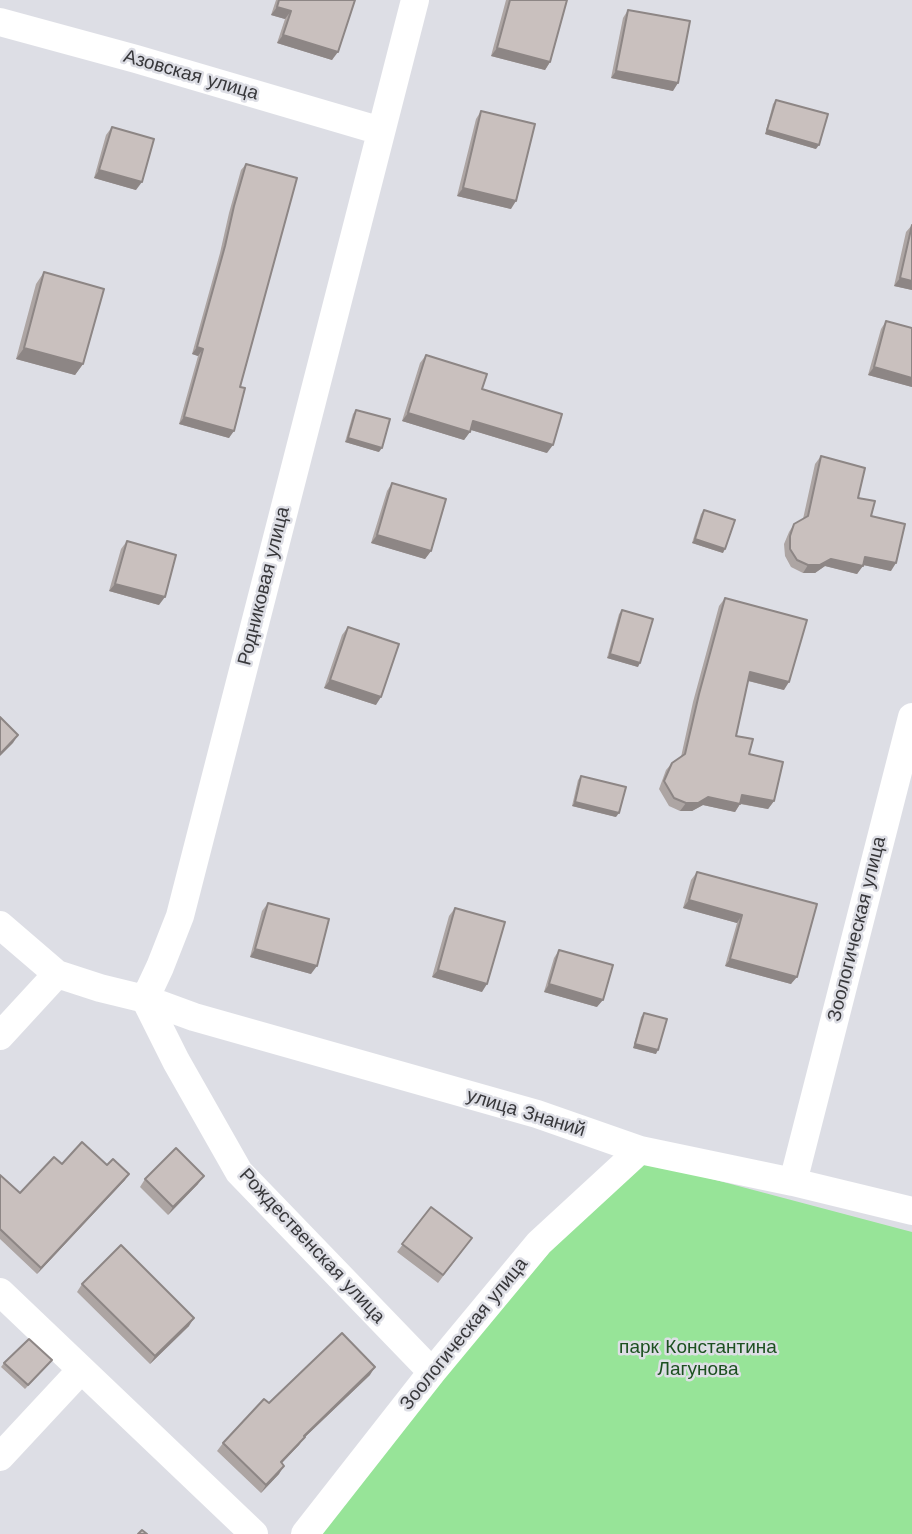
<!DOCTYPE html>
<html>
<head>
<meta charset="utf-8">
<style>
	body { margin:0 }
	canvas { display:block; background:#dddee5 }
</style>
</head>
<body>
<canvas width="912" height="1534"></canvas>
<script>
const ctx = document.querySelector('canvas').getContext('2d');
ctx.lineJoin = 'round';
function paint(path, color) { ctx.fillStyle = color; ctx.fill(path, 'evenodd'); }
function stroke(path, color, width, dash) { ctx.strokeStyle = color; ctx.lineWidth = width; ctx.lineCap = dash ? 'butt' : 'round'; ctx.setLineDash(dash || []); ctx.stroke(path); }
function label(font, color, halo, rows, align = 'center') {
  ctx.font = font + ' "Work Sans",sans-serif'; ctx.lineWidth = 5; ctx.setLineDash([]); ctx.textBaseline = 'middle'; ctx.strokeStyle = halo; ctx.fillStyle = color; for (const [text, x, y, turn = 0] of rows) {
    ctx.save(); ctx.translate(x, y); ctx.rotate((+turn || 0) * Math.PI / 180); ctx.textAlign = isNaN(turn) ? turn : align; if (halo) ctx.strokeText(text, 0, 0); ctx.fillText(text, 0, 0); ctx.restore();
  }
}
paint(new Path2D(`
	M644 1161 912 1232V1534H313L572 1225Z`), '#97e498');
stroke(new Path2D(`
	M0 22 136 59 381 131
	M0 925 57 974
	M145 999 160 967 180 916 415 0
	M145 999 176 1061 239 1172 432 1372
	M0 1036 57 974 100 988 145 999 194 1017 537 1114 640 1150 793 1182 912 1211
	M793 1182 912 717
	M0 1292 254 1534
	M0 1457 81 1370
	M305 1534 432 1372 539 1243 640 1150`), '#fff', 28);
paint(new Path2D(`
	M276 0H355L332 60 277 43 285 19 271 15Z
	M506 0H567L550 62 545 70 491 56Z
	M628 10 673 91 611 78 623 18Z
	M776 100 816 149 765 134 773 104Z
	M481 111 511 209 457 196 476 119Z
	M112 127 136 190 94 178 106 135Z
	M246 164 240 387 229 438 179 424 198 356 192 354 220 253 229 213 241 170Z
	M912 225V290L894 286 906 232Z
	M44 272 83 364 75 375 16 359 36 284Z
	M886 321 912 328V387L868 375 881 329Z
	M426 355 482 389 547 453 471 430 464 440 402 421 420 363Z
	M356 410 379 452 345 442 353 414Z
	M821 456 858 498 871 516 891 571 863 565 857 574 825 566 815 573H803L791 567 785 556 784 544 789 532 794 524 803 519 815 464Z
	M392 483 431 551 425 559 371 543 387 491Z
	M704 510 723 553 692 543 701 514Z
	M127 541 159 605 109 591 121 549Z
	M725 598 784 690 748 681 736 736 749 754 774 801 768 809 740 804 735 812 703 805 692 811H680L669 806 659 789 666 770 672 763 681 757 693 702 719 606Z
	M622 610 638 667 607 658 619 614Z
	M348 627 376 705 324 688 342 635Z
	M581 776 616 817 572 806 578 780Z
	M697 872 817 904 791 984 725 966 737 923 683 908 691 880Z
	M268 903 311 974 250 957 262 911Z
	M455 908 482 992 432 977 449 916Z
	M559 950 597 1007 544 992 554 958Z
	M644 1013 656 1054 633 1048 641 1017Z
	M62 1164 107 1165 125 1180 37 1274 0 1239V1175L20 1193Z
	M145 1179 198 1184 168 1215 140 1187Z
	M431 1207 466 1246 438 1283 397 1252Z
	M82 1284 189 1326 150 1364 77 1292Z
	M4 1363 49 1364 25 1389 1 1367Z
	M370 1375 304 1438 299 1445 282 1463 279 1474 261 1493 217 1451 223 1443 269 1403Z`), '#ada5a3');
paint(new Path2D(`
	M277 7 291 11 285 19 271 15Z
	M283 35 338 52 332 60 277 43Z
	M497 48 550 62 545 70 491 56Z
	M616 71 678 83 673 91 611 78Z
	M767 130 819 145 816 149 765 134Z
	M99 170 142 182 136 190 94 178Z
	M463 188 516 201 511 209 457 196Z
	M900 278 912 281V290L894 286Z
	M197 347 203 349 198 356 192 354Z
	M24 348 83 364 75 375 16 359Z
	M874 367 912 378V387L868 375Z
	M408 413 470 432 464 440 402 421Z
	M184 417 234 431 229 438 179 424Z
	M473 421 553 445 547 453 468 429Z
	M348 438 382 448 379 452 345 442Z
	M377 535 431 551 425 559 371 543Z
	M695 539 725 549 723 553 692 543Z
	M865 557 896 563 891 571 859 564Z
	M831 559 863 566 857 574 825 566 815 573H803L808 565Z
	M115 584 165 597 159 605 109 591Z
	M610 654 640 663 638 667 607 658Z
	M750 672 789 682 784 690 745 680Z
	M330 680 381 697 376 705 324 688Z
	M18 735 13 743 0 756V754Z
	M742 795 774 801 768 809 737 803Z
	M708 797 740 804 735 812 703 805 692 811H680L686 803Z
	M575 802 619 813 616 817 572 806Z
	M689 900 742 915 737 923 683 908Z
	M255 949 317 966 311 974 250 957Z
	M730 959 797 977 791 984 725 966Z
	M438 970 487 984 482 992 432 977Z
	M549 984 603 1000 597 1007 544 992Z
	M635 1044 658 1050 656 1054 633 1048Z
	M129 1174 125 1180 37 1274 41 1268Z
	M204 1176 198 1184 168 1215 173 1207Z
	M194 1318 189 1326 150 1364 155 1356Z
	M375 1367 370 1375 304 1438 299 1445 275 1470 304 1436Z
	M284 1466 279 1474 261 1493 266 1485Z`), '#8d8685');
const building = new Path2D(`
	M279 0H355L338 52 283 35 291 11 277 7Z
	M510 0H567L550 62 497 48Z
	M628 10 690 21 678 83 616 71Z
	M776 100 828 114 819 145 767 130Z
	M481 111 535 124 516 201 463 188Z
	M112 127 154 139 142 182 99 170Z
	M246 164 297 178 240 387 245 388 234 431 184 417 203 349 197 347 225 246 234 206Z
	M912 225V281L900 278Z
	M44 272 104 289 83 364 24 348Z
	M886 321 912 328V378L874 367Z
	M426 355 487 374 482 389 562 414 553 445 473 421 470 432 408 413Z
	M356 410 390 419 382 448 348 438Z
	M821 456 865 468 858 498 875 501 871 516 905 524 896 563 865 557 863 566 831 559 820 565H808L797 560 790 549V536L794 524 808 516Z
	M392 483 446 499 431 551 377 535Z
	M704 510 735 520 725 549 695 539Z
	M127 541 176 555 165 597 115 584Z
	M725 598 807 620 789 682 750 672 736 736 753 739 749 754 783 762 774 801 742 795 740 804 708 797 698 803H686L674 798 664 781 672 763 685 754 699 694Z
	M622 610 653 619 640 663 610 654Z
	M348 627 399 644 381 697 330 680Z
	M0 717 18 735 0 754Z
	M581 776 626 787 619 813 575 802Z
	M697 872 817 904 797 977 730 959 742 915 689 900Z
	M268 903 329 919 317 966 255 949Z
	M455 908 505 922 487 984 438 970Z
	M559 950 613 965 603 1000 549 984Z
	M644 1013 667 1019 658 1050 635 1044Z
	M82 1142 107 1165 113 1159 129 1174 41 1268 0 1229V1175L20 1193 54 1157 62 1164Z
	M176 1148 204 1176 173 1207 145 1179Z
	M431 1207 472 1238 443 1275 402 1244Z
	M121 1245 194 1318 155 1356 82 1284Z
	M342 1333 375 1367 304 1436 305 1437 281 1462 284 1466 266 1485 223 1443 264 1399 269 1403Z
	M29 1339 52 1360 28 1385 4 1363Z
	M142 1530 147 1534H138Z`);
paint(building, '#c9c0be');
stroke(building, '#8d8685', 2);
label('19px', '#38383b', '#dddee5', [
	["Азовская улица",191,75,16],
	["Родниковая улица",264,586,-76],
	["Зоологическая улица",857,929,-76],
	["улица Знаний",526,1113,17],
	["Рождественская улица",312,1246,47],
	["Зоологическая улица",464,1334,-51]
]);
label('19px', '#1c5020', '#dddee5', [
	["парк Константина",698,1347],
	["Лагунова",698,1369]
]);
</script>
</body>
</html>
